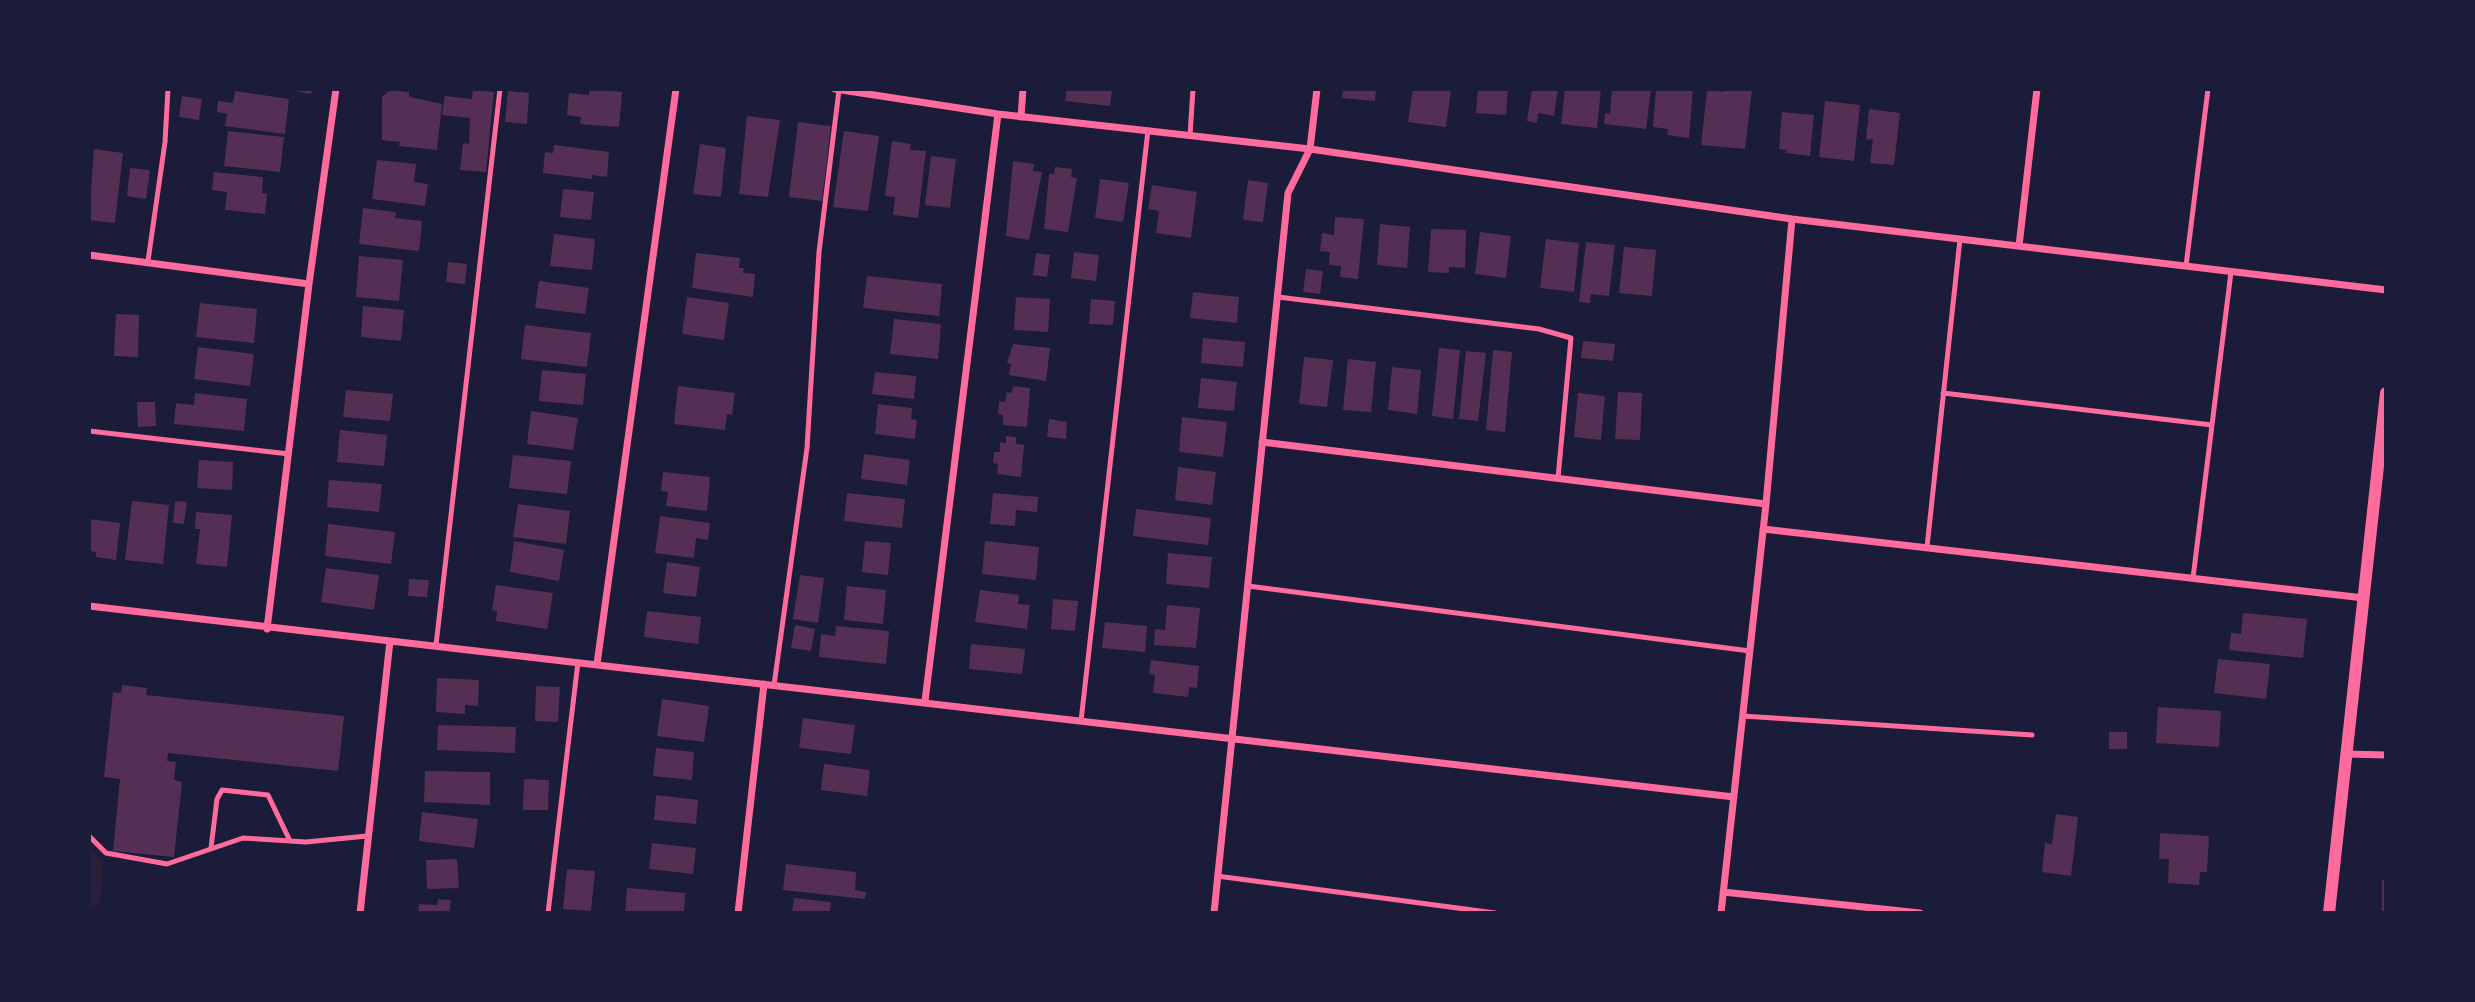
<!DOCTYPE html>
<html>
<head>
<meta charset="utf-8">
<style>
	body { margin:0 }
	#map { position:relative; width:2475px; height:1002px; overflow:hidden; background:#1b1b3a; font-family:"Exo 2",sans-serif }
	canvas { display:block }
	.frame { position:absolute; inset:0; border:91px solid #1b1b3a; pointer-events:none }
</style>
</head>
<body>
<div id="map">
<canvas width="2475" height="1002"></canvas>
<div class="frame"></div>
</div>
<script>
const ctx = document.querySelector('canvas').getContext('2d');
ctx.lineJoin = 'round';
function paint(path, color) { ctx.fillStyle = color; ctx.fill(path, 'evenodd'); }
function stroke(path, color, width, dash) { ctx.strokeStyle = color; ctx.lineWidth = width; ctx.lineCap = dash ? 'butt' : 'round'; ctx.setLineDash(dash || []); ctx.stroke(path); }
paint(new Path2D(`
	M89 849 104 860 100 903 89 909Z`), '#2a1e3b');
paint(new Path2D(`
	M284 89H312L311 94Z
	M589 89 622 92 619 127 580 124 581 117 567 115 569 93 589 95Z
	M1067 89H1112L1110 106 1065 101Z
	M1343 89H1376L1375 101 1342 98Z
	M1413 89H1451L1446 127 1408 122Z
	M1478 89H1508L1506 115 1476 113Z
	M1532 89H1558L1554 116 1538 113 1537 123 1527 121Z
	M1565 89H1601L1597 128 1561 124Z
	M1651 89 1646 129 1604 124 1605 113 1610 114 1612 90Z
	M1656 89H1693L1689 138 1667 135 1668 129 1653 127Z
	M1724 89H1752L1745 149 1701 145 1707 90 1724 92Z
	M390 90 409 92V97L442 104 437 150 399 146 400 142 382 140V97Z
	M473 90 494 92 486 172 460 170 463 143 469 144 470 118 442 115 445 96 472 99Z
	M235 91 289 99 285 134 225 126 227 114 217 112 218 101 233 103Z
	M508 91 529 93 527 124 505 122Z
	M182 96 202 99 199 120 179 117Z
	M1825 101 1860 105 1854 161 1819 157Z
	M1869 109 1900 113 1894 165 1870 163 1873 139 1866 140Z
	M1782 112 1814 115 1810 156 1785 153 1787 150 1779 149Z
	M747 116 780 120 768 197 739 194Z
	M798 122 831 126 822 201 789 197Z
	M228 131 284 137 280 172 224 166Z
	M844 131 879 136 868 211 833 207Z
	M892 141 911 144 910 150 926 151 918 218 893 215 895 197 885 196Z
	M700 144 726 148 721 197 693 194Z
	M554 145 609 152 607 177 592 175V179L543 173 545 152 553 153Z
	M94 149 123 153 115 223 89 220Z
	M931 156 956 159 950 208 925 205Z
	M377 160 416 164 414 182 428 184 425 206 372 199Z
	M1013 161 1034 164 1033 171 1042 172 1029 240 1006 236Z
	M1055 167 1072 169 1071 177 1077 178 1068 232 1044 229 1049 174H1054Z
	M130 168 150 170 146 199 127 196Z
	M214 172 263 177 262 193 267 194 265 214 225 210 227 192 212 190Z
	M1100 179 1129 183 1123 222 1095 218Z
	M1248 180 1268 183 1263 222 1243 220Z
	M1152 185 1197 192 1191 238 1156 233 1159 211 1148 209Z
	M563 189 594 192 591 220 560 217Z
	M363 208 396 212 395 218 422 221 419 251 359 244Z
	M1335 217 1364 219 1358 279 1340 277 1341 266 1329 265 1330 252 1320 251 1322 233 1334 235Z
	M1380 224 1410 227 1407 268 1377 265Z
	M1431 229 1466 230 1465 268 1449 267V273L1428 272Z
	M1480 232 1511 236 1506 278 1475 274Z
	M554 234 595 239 592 270 550 266Z
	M1546 239 1579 243 1574 292 1540 288Z
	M1586 242 1615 245 1609 296 1591 294 1590 303 1579 302Z
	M1624 247 1656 250 1652 296 1619 293Z
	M1074 252 1099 255 1096 281 1071 278Z
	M696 253 740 258 739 268H744L743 273 755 274 753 297 692 288Z
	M1036 253 1050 255 1047 277 1033 275Z
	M359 256 403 260 399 301 356 297Z
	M448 262 467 264 465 284 446 282Z
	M1306 269 1323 271 1320 294 1303 292Z
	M867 276 942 284 939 316 863 308Z
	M539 281 589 288 585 314 535 308Z
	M1193 292 1239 297 1237 323 1190 318Z
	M687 297 729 303 724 340 682 334Z
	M1016 297 1050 299 1048 332 1014 330Z
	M1091 299 1115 301 1113 325 1089 324Z
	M200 303 257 309 254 343 196 337Z
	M363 306 404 310 401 341 361 337Z
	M116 314 139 315 138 357 114 356Z
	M894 319 941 324 938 359 890 354Z
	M525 325 591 333 587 367 521 359Z
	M1203 338 1245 342 1243 367 1201 363Z
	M1583 341 1615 344 1613 361 1581 358Z
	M1013 344 1050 348 1046 381 1009 375 1011 364 1007 363Z
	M198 347 254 354 250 386 194 379Z
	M1439 348 1460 350 1453 419 1432 416Z
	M1493 350 1512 352 1505 432 1486 430Z
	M1466 351 1486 353 1478 421 1459 419Z
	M1304 357 1333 360 1327 407 1299 404Z
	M1348 359 1376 362 1371 412 1343 410Z
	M1392 367 1421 370 1417 414 1388 410Z
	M542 370 586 374 583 405 539 401Z
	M875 372 916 376 914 399 872 394Z
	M1201 378 1237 382 1234 411 1198 408Z
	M678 386 735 393 732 415 727 414 725 430 674 424Z
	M1013 386 1030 388 1027 427 1003 425V415L998 414 999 401 1005 402 1007 392 1012 393Z
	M346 390 393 394 390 421 343 417Z
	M1618 392 1642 393 1640 440 1615 439Z
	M195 393 247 399 244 431 174 424 176 403 194 405Z
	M1578 393 1605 396 1601 440 1574 437Z
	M137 402H155L156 426 138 427Z
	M878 404 912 408 911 419 917 420 915 439 875 434Z
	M531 411 578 418 573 450 527 444Z
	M1182 417 1227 422 1223 457 1179 452Z
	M1049 419 1067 422 1066 439 1047 437Z
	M340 430 387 435 384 466 337 462Z
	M1006 436 1016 437V444L1024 445 1021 477 997 474 998 464 993 463 994 452H1000V442L1006 443Z
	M864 454 910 460 907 485 861 479Z
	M513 455 571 461 567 494 509 488Z
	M199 460 233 462 232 490 197 488Z
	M1178 467 1216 472 1212 505 1175 500Z
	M663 472 710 477 707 511 666 506 668 492 661 491Z
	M329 480 382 484 379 512 327 507Z
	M847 493 905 499 902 528 844 521Z
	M993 493 1038 497 1037 512 1016 510 1015 526 990 524Z
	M132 501 169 505 163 564 125 560Z
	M175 501 187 502 184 524 173 523Z
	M518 504 570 511 566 544 513 537Z
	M1136 509 1211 518 1208 545 1133 536Z
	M196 512 232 515 227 567 196 564 200 529H195Z
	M660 516 710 523 708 540 696 538 694 558 655 553Z
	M89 519 120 523 116 560 96 557V552L89 551Z
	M328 524 395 532 391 564 325 556Z
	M514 541 564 550 559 581 510 572Z
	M865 541 891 543 888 575 862 572Z
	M985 541 1039 547 1036 580 982 574Z
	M1168 553 1212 557 1209 588 1166 584Z
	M667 562 700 567 696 597 663 593Z
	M326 568 379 575 374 610 321 602Z
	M800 575 824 578 818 623 793 619Z
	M409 579 429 580 427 597 408 596Z
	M496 585 553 593 547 629 496 621 497 611 492 610Z
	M847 586 886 590 883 624 844 620Z
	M980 590 1019 595 1018 604 1030 605 1027 629 975 622Z
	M1053 599 1078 601 1075 631 1051 629Z
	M1167 605 1200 608 1196 648 1154 645 1155 629 1165 630Z
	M647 611 701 617 698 644 644 637Z
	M2243 613 2307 619 2303 658 2229 650 2231 633 2241 634Z
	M1105 622 1147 626 1145 652 1102 648Z
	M795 625 815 629 811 651 791 648Z
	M836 626 889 631 886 664 819 657 821 634 835 636Z
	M971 644 1025 649 1022 674 969 669Z
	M2218 659 2270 664 2266 699 2214 693Z
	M1151 660 1199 666 1197 688 1189 687 1188 697 1153 693 1155 675 1149 674Z
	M437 678 479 680 478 706 465 705V714L436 712Z
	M122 685 147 688 146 695 344 716 338 771 168 753 167 761 176 762 174 780 182 782 174 857 113 851 120 779 104 777 113 692 121 693Z
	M536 686 560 687 558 722 535 721Z
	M662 699 709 706 704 742 657 736Z
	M2158 707 2221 711 2219 747 2156 743Z
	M803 718 855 725 851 754 799 748Z
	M438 725 516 727 515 753 437 750Z
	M2109 732H2127V749H2109Z
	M656 748 694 752 692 780 653 776Z
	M824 764 870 770 867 796 821 790Z
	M425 771 490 772V805L424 802Z
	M524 779 549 780 548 810H523Z
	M656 795 698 800 696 824 654 820Z
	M422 812 478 819 474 848 419 841Z
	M2056 814 2078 817 2071 876 2042 872 2045 843 2052 844Z
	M2160 833 2209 836 2207 872H2200L2199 885 2168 883 2169 859H2159Z
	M652 843 696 848 693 874 649 869Z
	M457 859 459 888 427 889 426 860Z
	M786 864 856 872 855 890 866 892 865 899 783 890Z
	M567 869 595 871 591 911 563 909Z
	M2382 880H2386V913H2382Z
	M627 888 685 893 684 913H625Z
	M794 898 831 902 830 913H792Z
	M438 899 451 900 449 913H418L419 904 437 905Z`), '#542f53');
stroke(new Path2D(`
	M1190 135 1193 89
	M148 261 165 142 168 89
	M2186 266 2208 89
	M1278 297 1539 329 1571 338 1558 478
	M1943 393 2212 425
	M89 431 289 454
	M1927 547 1960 239
	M2193 578 2231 272
	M1248 586 1750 651
	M436 645 500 89
	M774 685 807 448 819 252 839 90
	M1743 716 2032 735
	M1081 721 1148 130
	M89 836 106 853 167 864 243 838 306 842 367 836
	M211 848 217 799 222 790 268 795 290 841
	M1217 876 1495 913
	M548 913 578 662`), '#ff6b9d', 5);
stroke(new Path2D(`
	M835 89 998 114 1310 149 1792 219 2386 290
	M1021 117 1023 89
	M2019 246 2037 89
	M89 255 309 284
	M1262 442 1766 504
	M1763 529 2364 598
	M89 606 1734 797
	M267 629 309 284 336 89
	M597 664 676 89
	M925 701 998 114
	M2346 754 2386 755
	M1723 892 1920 913
	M360 913 390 641
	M738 913 764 684
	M1214 913 1288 193 1310 149 1317 89
	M1721 913 1766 504 1792 219`), '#ff6b9d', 7);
stroke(new Path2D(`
	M2329 913 2386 393`), '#ff6b9d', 12);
</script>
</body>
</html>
